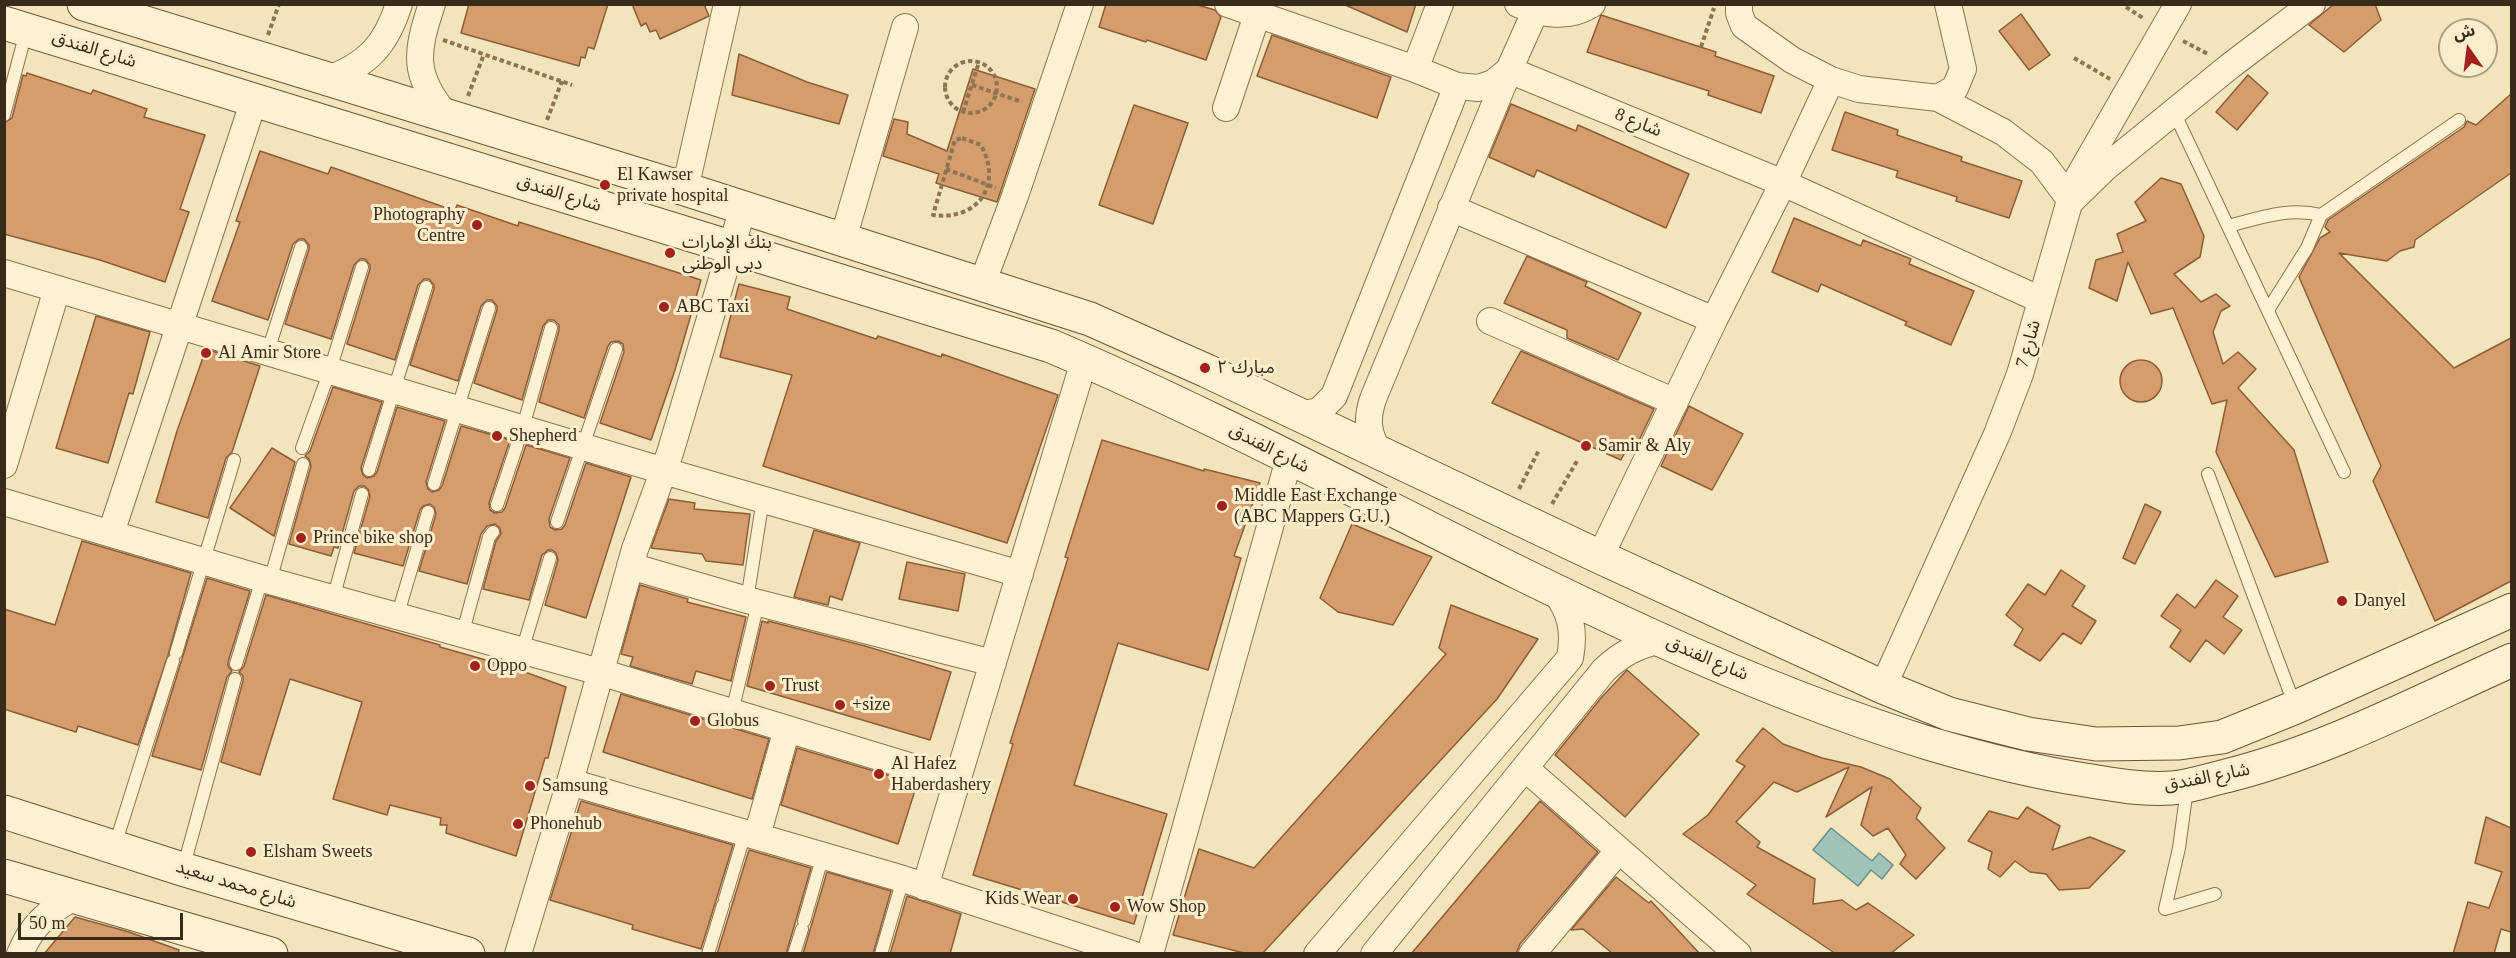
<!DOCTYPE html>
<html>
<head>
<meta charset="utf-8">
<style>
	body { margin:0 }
	#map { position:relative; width:2516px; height:958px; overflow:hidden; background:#f2e5bc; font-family:"Times New Roman","Noto Sans Arabic",serif }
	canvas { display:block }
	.frame { position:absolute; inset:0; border:6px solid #392b1a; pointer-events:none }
	.north { position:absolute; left:2438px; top:18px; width:60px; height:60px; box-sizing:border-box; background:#f9eecc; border:2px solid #aca085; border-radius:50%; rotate:346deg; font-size:16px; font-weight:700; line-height:24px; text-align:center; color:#392b1a }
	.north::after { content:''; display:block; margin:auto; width:21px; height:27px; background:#a1221d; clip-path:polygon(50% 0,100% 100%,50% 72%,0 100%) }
	.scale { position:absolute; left:18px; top:913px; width:165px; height:27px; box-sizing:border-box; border:3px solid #392b1a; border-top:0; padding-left:8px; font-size:18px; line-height:21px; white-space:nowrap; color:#392b1a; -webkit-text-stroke:4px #f9eecc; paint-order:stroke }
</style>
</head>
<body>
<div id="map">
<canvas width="2516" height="958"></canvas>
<div class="frame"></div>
<div class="north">ش</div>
<div class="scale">50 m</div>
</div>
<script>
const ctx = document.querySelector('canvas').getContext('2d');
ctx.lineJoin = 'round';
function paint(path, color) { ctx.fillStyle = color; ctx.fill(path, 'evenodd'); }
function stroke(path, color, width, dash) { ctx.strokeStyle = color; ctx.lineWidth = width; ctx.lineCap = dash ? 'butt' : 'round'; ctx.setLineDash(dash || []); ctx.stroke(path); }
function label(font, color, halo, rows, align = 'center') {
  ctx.font = font + ' "Times New Roman","Noto Sans Arabic",serif'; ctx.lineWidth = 6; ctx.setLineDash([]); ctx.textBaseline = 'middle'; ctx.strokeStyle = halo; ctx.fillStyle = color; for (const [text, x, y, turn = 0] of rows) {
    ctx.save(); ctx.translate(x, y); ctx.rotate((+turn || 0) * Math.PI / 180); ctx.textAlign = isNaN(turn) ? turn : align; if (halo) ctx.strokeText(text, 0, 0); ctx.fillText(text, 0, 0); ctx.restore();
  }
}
const water = new Path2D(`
	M1831 828 1872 861 1879 853 1893 865 1882 879 1871 870 1858 886 1813 850Z`);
paint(water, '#a0c3ba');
stroke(water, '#679189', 1.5);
const building = new Path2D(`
	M469 4H608L594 49 588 47 585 58 581 57 579 66 461 33Z
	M632 4H704L709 16 660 39 656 30 650 32 646 23 641 26Z
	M1106 4H1194L1215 10 1221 17 1206 60 1147 40 1146 42 1099 27Z
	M1343 4H1416L1407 32Z
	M2334 4H2375L2381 20 2344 52 2309 25Z
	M2021 14 2050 55 2029 70 1999 31Z
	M1601 15 1716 52 1715 56 1774 76 1761 113 1708 95 1709 91 1587 52Z
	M1272 35 1391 77 1377 118 1257 76Z
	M739 54 807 82 848 95 839 124 732 95Z
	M973 69 1035 89 997 202 936 183 939 174 883 156 894 119 908 122 907 134 947 151Z
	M27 73 91 94 93 90 147 109 144 117 205 135 180 209 189 212 165 282 100 260 4 234V123L12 118 23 75 26 76Z
	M2248 75 2268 93 2237 130 2216 112Z
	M2511 94V173L2415 240 2414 247 2400 251 2387 261 2339 253 2454 368 2511 338V581L2435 621 2373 481 2381 466 2299 277 2320 238 2330 232 2325 227 2328 220 2464 127 2467 121 2476 125Z
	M1511 104 1576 131 1578 125 1689 174 1666 228 1537 170 1534 177 1489 157Z
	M1134 105 1188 123 1153 224 1099 205Z
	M1845 112 1898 130 1897 135 1962 157 1961 161 2022 181 2009 218 1956 201 1957 197 1896 177 1898 171 1832 150Z
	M260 151 328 174 331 167 455 211 457 205 518 226 519 222 701 280 675 370 651 440 600 423 624 352 623 344 618 341 611 342 608 346 584 418 539 402 559 330V325L554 320H548L543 326 522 400 474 383 497 310V306L492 300H487L481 306 458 381 410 365 434 289V285L429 279H424L418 285 395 360 347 344 370 269V265L365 259H360L354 265 331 339 285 324 309 249V245L304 239H299L293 244 268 320 212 301 240 222 236 221Z
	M2161 178 2181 184 2204 236 2200 257 2174 274 2201 302 2216 294 2230 306 2221 311 2213 332 2223 364 2238 352 2256 369 2238 388 2294 450 2328 562 2275 577 2216 452 2227 400 2212 404 2173 308 2151 314 2128 262 2117 301 2089 288 2096 260 2123 252 2117 234 2146 221 2135 202Z
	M1794 218 1861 246 1863 240 1911 259 1909 264 1974 291 1951 345 1905 325 1907 322 1821 284 1818 292 1772 272Z
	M1527 256 1587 282 1585 286 1641 313 1618 360 1567 338V330L1504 303Z
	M739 284 790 297 787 309 876 339 878 336 941 357 942 354 1058 395 1007 543 763 466 792 375 720 357Z
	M96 316 150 332 133 394 129 393 108 463 56 448Z
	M206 349 260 366 232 452 226 458 208 518 156 502 177 431Z
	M1521 351 1654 409 1633 453 1626 450 1621 460 1492 403Z
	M2120 381a21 21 0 1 1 42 0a21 21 0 1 1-42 0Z
	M333 387 382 402 361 468 363 475 367 478 374 476 377 472 397 407 445 421 426 482 428 489 432 492 439 490 442 486 461 426 510 440 489 503 490 510 495 513 502 512 505 508 526 445 570 458 549 519 550 527 555 530 562 529 565 525 586 463 631 477 586 618 545 605 558 560 556 553 552 550H548L542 555 529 600 483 589 496 541 501 534 500 528 495 524 487 526 481 534 467 584 419 571 436 514 434 507 430 504 423 506 420 510 403 566 354 553 370 496 368 489 364 486H359L354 491 338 548 334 547 331 556 289 544 311 466 309 459 305 456 310 451Z
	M1689 406 1743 434 1712 490 1661 466Z
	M1102 440 1204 471V469L1260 483 1234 556 1241 558 1208 670 1118 643 1074 785 1167 814 1134 924 973 875 1013 744 1010 743 1068 558 1065 557Z
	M272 448 295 462 274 536 230 508Z
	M669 499 695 503 694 509 750 514 743 565 706 561 702 554 651 548Z
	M2145 504 2161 512 2135 564 2123 558Z
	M1352 524 1432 557 1393 625 1338 612 1320 598Z
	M814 530 860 543 842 600 830 596 828 605 794 597Z
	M82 541 191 573 168 655 138 745 78 726 76 732 4 709V609L55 625Z
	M907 562 965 574 958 611 899 599Z
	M2061 570 2085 586 2072 606 2096 621 2081 644 2063 633 2040 661 2014 645 2023 629 2006 615 2028 584 2045 595Z
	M207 578 250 591 228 662V666L232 671 227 677 201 770 152 756Z
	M2216 580 2238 596 2223 617 2242 630 2224 654 2206 640 2190 662 2170 647 2181 630 2161 616 2177 594 2195 608Z
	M640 585 688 599 687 602 746 617 731 681 696 671 692 684 630 666 633 657 621 654Z
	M266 595 440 645V647L514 668 566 687 548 758H545L516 856 446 833 447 825H440L441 818 390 805 387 815 333 799 362 702 290 679 260 775 221 762 243 681V676L239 672 244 666Z
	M1451 605 1538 639 1497 699 1262 954H1248L1173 935 1199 849 1254 868 1446 654 1439 648Z
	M762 621 768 623V621L865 646 951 672 930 740 747 686Z
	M1627 670 1699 734 1625 817 1555 755 1601 698Z
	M621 694 769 739 752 799 603 752Z
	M1763 728 1783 744 1822 758 1861 767 1890 779 1921 808 1916 818 1945 848 1916 879 1900 864 1906 855 1888 828 1873 836 1861 825 1872 787 1826 817 1849 767 1797 792 1774 782 1736 822 1760 842 1757 847 1815 879 1813 904 1842 900 1856 910 1868 903 1914 935 1890 954H1836L1747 894 1756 885 1683 834 1708 815 1745 766 1736 761Z
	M797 748 917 784 898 844 781 805Z
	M581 801 733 845 701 949 632 929 633 925 550 900Z
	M1540 801 1598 852 1520 944 1516 954H1411Z
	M2027 807 2060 826 2052 850 2090 837 2125 851 2089 888 2059 890 2046 874 2030 872 2015 861 2000 877 1988 869 1992 852 1968 841 1989 811 2018 819Z
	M2486 817 2511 828V932L2501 929 2494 954H2453L2468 902 2489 908 2502 872 2475 863Z
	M749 850 811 868 786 954H717Z
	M827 872 891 891 873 954H803Z
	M1616 877 1649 903 1651 901 1700 954H1613L1583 929 1571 930Z
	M907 896 961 914 950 954H890Z
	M75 917 129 932 179 950 178 954H44Z`);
paint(building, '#d59d6e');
stroke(building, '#8d5d37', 1.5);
const lane = new Path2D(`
	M2174 112 2344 472
	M4 115 26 32
	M2228 226C2259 218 2289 207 2321 215
	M2268 310 2307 248 2321 215 2459 120
	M268 351 301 247
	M302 448 330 370 362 267
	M369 470 426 287
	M2208 474 2295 706
	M434 484 489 308
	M497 505 523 427 551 328
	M557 522 616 349
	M270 581 303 464
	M333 599 362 494
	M747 600 763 499
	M397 617 428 512
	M462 635 489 537 493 532
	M522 651 550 558
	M176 653 234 460
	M236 664 262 579
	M732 712 758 603
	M2187 789 2179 848 2165 909 2215 894
	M115 845 173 661
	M183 869 235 679
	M725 899 745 833
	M804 921 823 855
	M708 954 723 905
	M794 954 802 929
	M881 954 903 879`);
const street = new Path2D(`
	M432 4C416 52 412 75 446 115
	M1228 4 1415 69 1457 86 1478 88 1493 83 1509 70 1783 183 2041 300
	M1518 4C1542 15 1569 19 1592 4
	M1739 4V13L1744 26 1792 60 1831 80 1859 89 1938 98 1955 88 1963 69 1948 4
	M1415 69 1440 4
	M329 79C368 64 386 45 399 4
	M1938 98 2003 132 2042 162 2071 201 2105 168 2230 66 2312 4
	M1226 108 1257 15
	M685 189 727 4
	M1451 208 1714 320 1600 557
	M843 239 905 27
	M4 273 664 471 1020 574
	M982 284 1015 196 1080 4
	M1714 320 1783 183 1831 80
	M1490 321 1675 402
	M1299 415 1319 411 1334 396 1457 86
	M1379 452C1368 434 1366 420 1373 399L1509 70 1535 12
	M4 465 57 289
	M4 502 270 581 600 672 958 781
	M111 533 254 100
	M630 566 747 600 993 663
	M1883 687 1997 434 2020 374 2075 183 2178 4
	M1525 768 1738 954
	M570 782 903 879 1132 954
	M757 836 787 729
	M925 887 1084 361
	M20 954C31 926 49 910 75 897
	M518 954 570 782 635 549 670 453 743 208
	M1150 954 1289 459
	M1317 954 1570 658C1575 631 1571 613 1555 591
	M1374 954 1604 670C1622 653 1638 645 1662 640
	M1532 954 1619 850`);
const secondary = new Path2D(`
	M84 4 685 189 1090 319 1207 371 1600 557 1883 687 1949 714 2028 734 2096 744 2179 743 2222 737 2296 707 2512 610
	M4 23 1051 346C1347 472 1622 649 1931 744 1982 759 2033 772 2085 780 2114 785 2142 790 2172 788 2189 787 2208 780 2226 776 2326 751 2418 702 2512 660
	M4 812 182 869 468 954
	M4 876 271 954`);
stroke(lane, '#8c7454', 14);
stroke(street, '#8c7454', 28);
stroke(secondary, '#6d5537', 35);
stroke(new Path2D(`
	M2126 7 2143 18
	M268 35 279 4
	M443 40 572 85
	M2183 41 2208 54
	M1701 47 1714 8
	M2074 58 2110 79
	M945 87a26 26 0 1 1 52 0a26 26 0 1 1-52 0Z
	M972 85 1022 102
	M468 96 484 54
	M963 112 979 62
	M547 120 562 81
	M962 138 981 145C1003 185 978 221 933 215L955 140Z
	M946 169 996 188
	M1519 489 1539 450
	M1552 504 1577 461`), '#8c7454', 4, [4.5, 3]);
stroke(lane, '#fcf1d0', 12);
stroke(street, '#fcf1d0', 26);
stroke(secondary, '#fcf1d0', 33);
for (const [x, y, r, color] of [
	[605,185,6,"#a1221d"],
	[477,225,6,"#a1221d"],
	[670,253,6,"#a1221d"],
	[664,307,6,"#a1221d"],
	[206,353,6,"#a1221d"],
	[1205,368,6,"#a1221d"],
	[497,436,6,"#a1221d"],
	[1586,446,6,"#a1221d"],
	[1222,506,6,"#a1221d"],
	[301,538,6,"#a1221d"],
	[2342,601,6,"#a1221d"],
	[475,666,6,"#a1221d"],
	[770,686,6,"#a1221d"],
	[840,705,6,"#a1221d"],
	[695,721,6,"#a1221d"],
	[879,774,6,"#a1221d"],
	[530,786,6,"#a1221d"],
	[518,824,6,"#a1221d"],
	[251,852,6,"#a1221d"],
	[1073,899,6,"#a1221d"],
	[1115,907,6,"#a1221d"]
]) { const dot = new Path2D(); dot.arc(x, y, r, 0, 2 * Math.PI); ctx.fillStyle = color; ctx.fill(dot); stroke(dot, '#f9eecc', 2); }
label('18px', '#392b1a', '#f9eecc', [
	["شارع الفندق",94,50,17],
	["شارع 8",1638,123,22],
	["شارع الفندق",559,194,17],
	["شارع 7",2029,344,-74],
	["شارع الفندق",1269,449,27],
	["شارع الفندق",1707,659,23],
	["شارع الفندق",2207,778,-11],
	["شارع محمد سعيد",236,885,17]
]);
label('18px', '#392b1a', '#f9eecc', [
	["El Kawser",617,175],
	["private hospital",617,196],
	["Photography",465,215,"right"],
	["Centre",465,236,"right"],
	["بنك الإمارات",682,243],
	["دبى الوطنى",682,264],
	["ABC Taxi",676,307],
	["Al Amir Store",218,353],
	["مبارك ٢",1217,368],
	["Shepherd",509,436],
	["Samir & Aly",1598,446],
	["Middle East Exchange",1234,496],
	["(ABC Mappers G.U.)",1234,517],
	["Prince bike shop",313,538],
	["Danyel",2354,601],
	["Oppo",487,666],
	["Trust",782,686],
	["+size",852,705],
	["Globus",707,721],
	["Al Hafez",891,764],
	["Haberdashery",891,785],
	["Samsung",542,786],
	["Phonehub",530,824],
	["Elsham Sweets",263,852],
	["Kids Wear",1061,899,"right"],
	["Wow Shop",1127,907]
], 'left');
</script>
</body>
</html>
